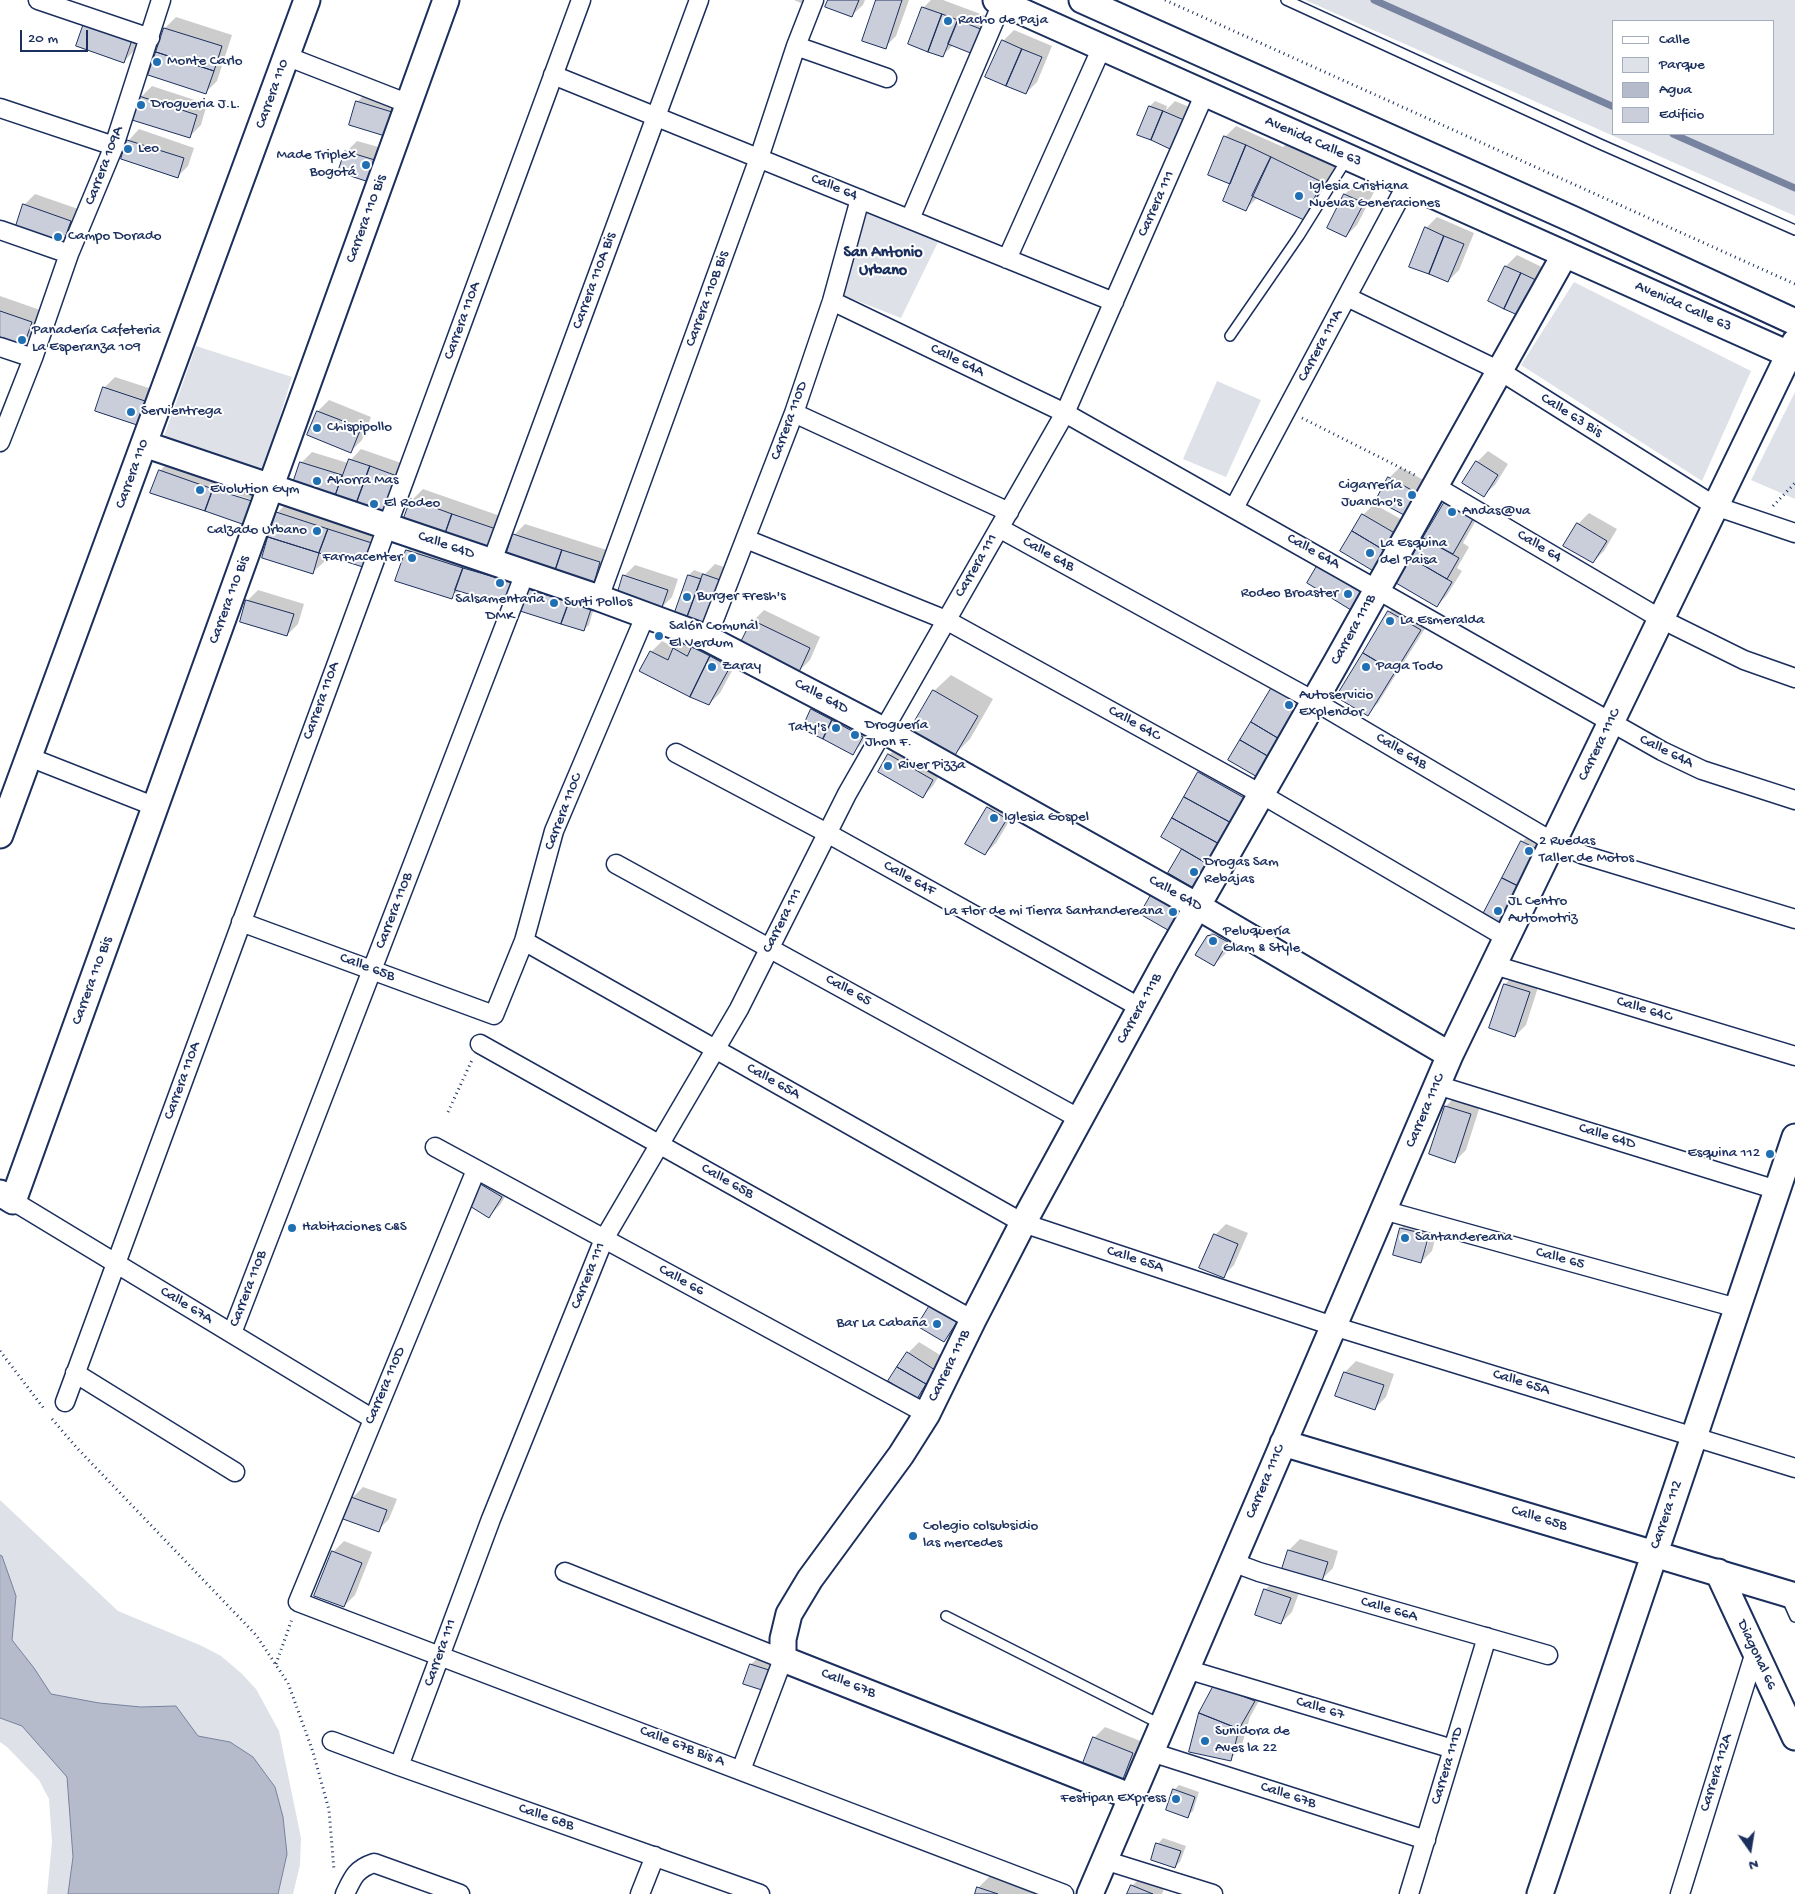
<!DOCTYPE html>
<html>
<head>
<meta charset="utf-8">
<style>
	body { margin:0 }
	#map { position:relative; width:1795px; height:1894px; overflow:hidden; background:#fff; font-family:"Gochi Hand",sans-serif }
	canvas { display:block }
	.legend { position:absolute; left:1612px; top:20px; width:162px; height:115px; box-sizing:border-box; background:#fff; border:1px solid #a4acbf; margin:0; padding:6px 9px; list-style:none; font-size:15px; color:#1b2f5e }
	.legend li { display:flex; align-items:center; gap:10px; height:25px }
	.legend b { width:25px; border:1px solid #a4acbf }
	.north { position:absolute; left:1725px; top:1824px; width:50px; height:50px; -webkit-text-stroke:4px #fff; paint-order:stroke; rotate:167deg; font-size:14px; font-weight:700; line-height:20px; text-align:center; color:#1b2f5e }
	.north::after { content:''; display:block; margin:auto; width:18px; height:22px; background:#1b2f5e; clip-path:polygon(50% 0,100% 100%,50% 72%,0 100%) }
	.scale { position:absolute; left:20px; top:30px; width:68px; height:22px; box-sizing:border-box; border:2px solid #1b2f5e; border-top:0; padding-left:6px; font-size:15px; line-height:18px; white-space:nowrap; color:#1b2f5e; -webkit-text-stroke:4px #fff; paint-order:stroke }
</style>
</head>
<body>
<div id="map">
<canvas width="1795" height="1894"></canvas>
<ul class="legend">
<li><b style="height:6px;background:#fff"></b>Calle</li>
<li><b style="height:14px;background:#dee1e7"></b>Parque</li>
<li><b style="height:14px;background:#b5bbca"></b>Agua</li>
<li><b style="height:14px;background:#caceda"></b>Edificio</li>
</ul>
<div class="north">N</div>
<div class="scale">20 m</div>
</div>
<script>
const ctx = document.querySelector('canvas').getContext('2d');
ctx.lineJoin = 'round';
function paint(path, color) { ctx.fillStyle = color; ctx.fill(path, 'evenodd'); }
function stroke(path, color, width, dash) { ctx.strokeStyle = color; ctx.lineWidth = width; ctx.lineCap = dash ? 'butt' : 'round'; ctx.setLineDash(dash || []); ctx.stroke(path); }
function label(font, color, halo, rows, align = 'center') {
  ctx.font = font + ' "Gochi Hand",sans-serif'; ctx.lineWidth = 4; ctx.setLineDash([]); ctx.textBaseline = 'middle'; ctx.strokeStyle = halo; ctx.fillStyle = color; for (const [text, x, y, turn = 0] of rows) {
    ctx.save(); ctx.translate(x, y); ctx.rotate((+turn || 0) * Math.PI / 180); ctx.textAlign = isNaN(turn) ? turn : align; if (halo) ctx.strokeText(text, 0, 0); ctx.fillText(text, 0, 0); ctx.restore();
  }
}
paint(new Path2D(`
	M1305 0H1795V216ZM1614 21H1774V134H1614Z
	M868 210 939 240 901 318 840 294Z
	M1574 282 1751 371 1702 481 1521 365Z
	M196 346 292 377 261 478 161 445Z
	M1217 381 1261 400 1226 477 1183 459Z
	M1795 392V499L1751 480Z
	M0 1500 118 1611 202 1646 221 1656 241 1673 256 1689 279 1731 301 1838 300 1865 293 1894H47L52 1842 49 1799 39 1780 7 1747 0 1742Z`), '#dee1e7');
const water = new Path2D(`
	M0 1555 2 1556 16 1596 12 1640 34 1668 51 1694 99 1703 141 1707 176 1706 198 1736 230 1742 253 1757 275 1787 283 1817 287 1854 278 1894H68L73 1857 67 1777 22 1726 0 1718Z`);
paint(water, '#b5bbca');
stroke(water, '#77839f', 1);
paint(new Path2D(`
	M794 0H807L803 4Z
	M829 0H865L863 5 852 15Z
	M877 0H909L896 36 885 47Z
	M931 0H943L994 19 984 42 954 44 943 55 923 8Z
	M176 17 232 35 217 81 206 92 150 74 165 28Z
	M142 29 135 50 124 61 78 45Z
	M1014 30 1052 46 1037 82 1026 93 1003 41Z
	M152 86 207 104 201 125 190 136 141 97Z
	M368 91 402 101 395 124 357 102Z
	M1155 101 1167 106 1166 110 1175 101 1194 109 1181 137 1170 147 1150 106Z
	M1236 126 1283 147 1289 141 1338 165 1320 202 1304 219 1257 198 1246 209 1231 183 1225 137Z
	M139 129 194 148 188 166 177 177 122 158 129 140Z
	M357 141 386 149 379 169 346 152Z
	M1356 183 1374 192 1357 225 1346 236 1328 227 1345 194Z
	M35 194 81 210 73 233 62 244 24 205Z
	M1437 217 1474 233 1459 270 1448 281 1426 228Z
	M1517 255 1548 270 1531 304 1490 301 1506 266Z
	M0 296 43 311 35 333 24 344 0 335Z
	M115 377 155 390 148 413 137 424 104 388Z
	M329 400 371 417 362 440 351 451 318 411Z
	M182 448 235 467 230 480 262 490 256 512 245 523 152 492 160 471ZM224 491 259 502 258 504 222 493Z
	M361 449 407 465 392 504 381 515 294 485 301 463 312 452 348 463Z
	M1488 451 1508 464 1495 485 1484 495 1477 462Z
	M1400 467 1427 482 1415 503 1404 514 1389 478Z
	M423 489 506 518 498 540 412 500Z
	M1456 492 1483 508 1463 543 1469 547 1457 568 1462 571 1447 595 1437 606 1398 583 1445 503Z
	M288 502 385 533 377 556 326 554 324 562 313 572 277 513Z
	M1374 504 1408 523 1386 559 1363 515Z
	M1589 513 1617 529 1604 551 1593 562 1578 524Z
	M525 524 610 551 603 574 592 584 514 535Z
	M418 540 522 571 516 592 460 590 452 598 407 551Z
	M1329 556 1372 582 1362 598 1351 608 1318 567Z
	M715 564 733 570 686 618 689 575 694 570 705 574Z
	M635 565 678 579 672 597 661 608 624 576Z
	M540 579 595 604 589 625 583 630 529 590Z
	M258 590 304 604 298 624 287 635 247 601Z
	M1400 601 1431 619 1378 703 1367 714 1389 612Z
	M764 610 820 637 810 660 799 671 753 621Z
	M685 638 740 656 720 693 709 704 651 652 662 641 676 648Z
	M951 675 993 699 970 739 954 755 934 691Z
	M817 705 873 725 863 742 853 753 812 710Z
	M900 744 943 769 933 786 922 797 889 755Z
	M1210 762 1258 789 1184 848 1199 773Z
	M999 797 1017 808 996 843 985 854 967 844 988 808Z
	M1533 831 1549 839 1512 912 1522 842Z
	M1163 885 1194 903 1183 920 1141 914 1152 896Z
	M1219 925 1238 931 1225 954 1214 965 1207 937Z
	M1516 974 1540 981 1526 1025 1515 1036 1505 984Z
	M1457 1095 1481 1103 1466 1150 1455 1161 1446 1106Z
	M489 1172 512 1185 500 1205 489 1216 478 1183Z
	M1412 1217 1439 1224 1432 1251 1421 1262 1394 1255 1401 1228ZM1429 1229H1432L1426 1250H1423Z
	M1226 1224 1248 1233 1234 1265 1223 1276 1215 1235Z
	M931 1306 967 1311 955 1330 944 1341Z
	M919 1342 945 1358 917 1397 908 1353Z
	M1356 1361 1394 1374 1386 1397 1375 1408 1337 1395 1345 1372Z
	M363 1487 397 1499 389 1519 378 1530 352 1498Z
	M1300 1539 1338 1551 1333 1568 1322 1579 1289 1550Z
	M344 1541 372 1552 355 1595 344 1606 333 1552Z
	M1276 1579 1301 1587 1292 1612 1281 1623 1265 1590Z
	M757 1659 776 1666 770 1685 751 1664Z
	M1226 1675 1265 1690 1250 1717 1241 1748 1230 1759Z
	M1105 1727 1143 1742 1133 1767 1123 1778 1094 1738Z
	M1179 1785 1199 1792 1193 1811 1187 1816 1174 1790Z
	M1163 1838 1186 1846 1180 1862 1175 1867 1158 1844Z
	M995 1871 1066 1894H976L978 1888Z
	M1143 1875 1166 1884 1162 1894H1128L1132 1886Z`), '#0003');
stroke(new Path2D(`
	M1374 0 1614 107
	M1673 134 1795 188`), '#77839f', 7);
const building = new Path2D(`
	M828 0H859L852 17 825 7Z
	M876 0H902L886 49 862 41Z
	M922 7 942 14 928 52 908 44Z
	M942 14 958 20 943 57 928 52Z
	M958 20 983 30 973 54 948 44Z
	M84 23 132 40 124 63 76 46Z
	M164 28 222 46 214 71 156 52Z
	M1002 40 1022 49 1006 86 985 77Z
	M1022 49 1042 57 1026 94 1006 86Z
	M156 52 214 71 206 94 148 75Z
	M139 96 197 115 190 138 132 120Z
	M356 101 392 112 385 136 349 125Z
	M1149 106 1163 111 1151 140 1137 135Z
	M1163 111 1184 120 1170 149 1151 140Z
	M1224 136 1246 145 1230 184 1208 175Z
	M127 140 184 158 178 178 121 159Z
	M1246 145 1271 157 1246 211 1223 201Z
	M345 151 375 160 369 182 338 172Z
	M1271 157 1322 182 1304 220 1252 196Z
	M1344 194 1364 203 1346 237 1327 228Z
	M23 204 71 221 62 246 15 229Z
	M1425 227 1444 236 1429 274 1409 267Z
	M1444 236 1464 244 1448 282 1429 274Z
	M1505 266 1521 273 1504 309 1488 301Z
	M1521 273 1538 281 1520 316 1504 309Z
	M0 311 32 322 24 345 0 337Z
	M103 387 145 401 137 425 95 411Z
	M317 411 361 428 351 453 307 435Z
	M349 459 370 466 355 507 334 499Z
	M1476 461 1498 475 1484 497 1462 483Z
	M300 462 342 475 334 499 292 486Z
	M370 466 397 476 381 517 355 507Z
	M159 470 213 489 205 511 150 493Z
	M1388 477 1417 493 1404 515 1376 500Z
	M213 489 252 501 245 525 205 511Z
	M411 499 452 514 444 537 402 523Z
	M1444 503 1473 519 1453 554 1423 538Z
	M276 512 328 529 319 553 268 537Z
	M452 514 496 529 488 553 444 537Z
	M1362 514 1398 535 1387 552 1352 531Z
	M1577 523 1607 541 1593 563 1563 546Z
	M328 529 375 544 366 568 319 553Z
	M1352 531 1387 552 1375 572 1340 551Z
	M513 534 562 550 554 574 505 558Z
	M268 537 319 553 313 574 262 558Z
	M1423 538 1459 558 1447 579 1411 558Z
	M406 550 463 568 452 599 395 581Z
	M562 550 600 562 593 586 554 574Z
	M1411 558 1452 582 1437 607 1396 583Z
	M1317 566 1362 593 1351 610 1307 583Z
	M463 568 512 582 505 605 455 590Z
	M703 574 723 581 706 627 686 620Z
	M623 575 668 590 661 610 617 595Z
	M688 575 701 579 686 620 674 615Z
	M528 589 569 602 561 624 520 611Z
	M246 600 294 614 287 636 240 622Z
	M569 602 591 609 584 631 561 624Z
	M1388 611 1421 630 1395 672 1363 653Z
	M752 620 810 648 799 672 740 644Z
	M692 647 710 656 690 697 639 671 650 651 668 660 673 648 687 656Z
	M1363 653 1395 672 1368 716 1336 697Z
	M710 656 730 667 709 705 690 697Z
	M1272 687 1302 704 1281 740 1251 722Z
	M933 690 978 716 954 757 909 731Z
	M811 709 832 720 823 739 802 729Z
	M832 720 863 737 853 755 823 739Z
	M1251 722 1281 740 1271 758 1240 740Z
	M1240 740 1271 758 1259 778 1228 760Z
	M888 754 933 780 923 798 878 772Z
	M1198 772 1248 800 1235 825 1184 797Z
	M1184 797 1235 825 1223 846 1172 818Z
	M987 807 1007 819 985 855 965 844Z
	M1172 818 1223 846 1211 866 1161 837Z
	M1521 841 1539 850 1520 887 1502 878Z
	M1182 849 1211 866 1197 890 1168 873Z
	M1502 878 1520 887 1501 925 1482 916Z
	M1151 895 1184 914 1173 933 1140 914Z
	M1215 935 1228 942 1214 966 1195 955 1207 936Z
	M1504 984 1530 992 1515 1037 1489 1028Z
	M1445 1106 1471 1114 1455 1163 1429 1154Z
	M477 1182 502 1197 489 1218 465 1203Z
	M1400 1228 1429 1235 1421 1263 1393 1255Z
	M1214 1234 1238 1244 1224 1278 1199 1268Z
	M930 1305 957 1322 944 1342 917 1326Z
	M907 1352 935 1370 926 1384 897 1367Z
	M897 1367 926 1384 917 1399 888 1381Z
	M1344 1372 1384 1385 1375 1410 1335 1396Z
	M351 1497 387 1510 379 1532 343 1519Z
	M1288 1550 1328 1562 1322 1581 1282 1569Z
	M332 1551 362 1563 344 1607 314 1596Z
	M1264 1589 1291 1598 1281 1624 1255 1615Z
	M750 1664 772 1671 765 1691 743 1684Z
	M1214 1685 1255 1701 1239 1729 1199 1713Z
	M1199 1713 1239 1729 1231 1761 1189 1752Z
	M1093 1737 1133 1753 1123 1779 1083 1763Z
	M1173 1789 1195 1797 1188 1818 1166 1810Z
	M1156 1843 1181 1851 1175 1868 1151 1860Z
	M1131 1885 1153 1894H1127Z
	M977 1887 998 1894H975Z`);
paint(building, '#caceda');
stroke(building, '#1b2f5e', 1);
const lane = new Path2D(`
	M1286 0 1600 144 1795 230
	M1230 336 1299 236 1347 159
	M1786 1597 1795 1617
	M946 1616 1162 1725`);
const street = new Path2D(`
	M38 0 150 38
	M796 46 887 78
	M286 56 409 104
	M553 75 1114 302
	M0 108 114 146
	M910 219 1002 3
	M0 230 69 254
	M1007 259 1102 47
	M1347 297 1500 371 1715 506 1795 533
	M832 301 1065 413 1662 751 1702 770 1795 800
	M0 347 33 358
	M794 413 1009 512
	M0 442 33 358 69 254 114 146 161 0
	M1435 486 1661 619 1744 660 1795 678
	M1234 508 1407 184
	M999 528 1314 701 1553 842 1584 855 1795 919
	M746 539 946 620 1261 794 1507 938
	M492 561 699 0
	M599 598 759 158 796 46 814 0
	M707 638 794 413 832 301 860 199
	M676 753 827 833 1141 1008
	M29 757 156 807
	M616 864 1080 1119
	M241 922 494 1015 524 941 554 831 646 614
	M524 941 1023 1223 1333 1326 1795 1468
	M1494 965 1795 1056
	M480 1044 973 1320
	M1437 1085 1777 1190
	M435 1147 927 1414
	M476 1170 298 1602 1064 1894
	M13 1201 373 1419
	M1383 1210 1737 1308
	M232 1333 525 573
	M75 1373 235 1472
	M65 1402 581 0
	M1232 1562 1259 1572 1548 1655
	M565 1572 783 1659 741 1770
	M1186 1669 1453 1749
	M332 1741 399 1766 760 1894
	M1151 1752 1426 1840
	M399 1766 491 1519 604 1239 739 1009 847 794 1065 413 1205 93
	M1104 1860 1213 1894
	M345 1894C353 1877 356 1869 374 1863L460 1894
	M640 1894 655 1856
	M1409 1894 1487 1637
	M1680 1894 1755 1652`);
const secondary = new Path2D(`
	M996 0 1795 357
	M1082 0 1572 219 1795 322
	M144 444 599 598 707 638 883 730 1197 906 1450 1055
	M0 835 307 0
	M0 1193 13 1201 446 0
	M1283 1443 1795 1596
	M1718 1572 1795 1737
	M1132 1797 783 1659V1639L789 1614 810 1579 901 1455 927 1414 973 1320 1023 1223 1166 961 1336 663 1565 254
	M1090 1894 1450 1055 1795 342
	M1540 1894 1795 1137`);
stroke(lane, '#1b2f5e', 12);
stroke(street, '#1b2f5e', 21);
stroke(secondary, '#1b2f5e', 29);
stroke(new Path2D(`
	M1165 0 1795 284
	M1302 418 1415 475
	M1773 506 1795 483
	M448 1112 472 1060
	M0 1351 45 1410
	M52 1419 77 1448 256 1635 288 1683 313 1752 329 1810 334 1870
	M276 1664 292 1619`), '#1b2f5e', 3, [1, 4]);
stroke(lane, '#fff', 9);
stroke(street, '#fff', 18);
stroke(secondary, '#fff', 25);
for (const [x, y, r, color] of [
	[948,21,5,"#1f6fb2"],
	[157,62,5,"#1f6fb2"],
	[141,105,5,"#1f6fb2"],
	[128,149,5,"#1f6fb2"],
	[366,165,5,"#1f6fb2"],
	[1299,196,5,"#1f6fb2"],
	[58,237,5,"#1f6fb2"],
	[22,340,5,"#1f6fb2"],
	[131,412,5,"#1f6fb2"],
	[317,428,5,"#1f6fb2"],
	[317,481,5,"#1f6fb2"],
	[200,490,5,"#1f6fb2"],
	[1412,495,5,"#1f6fb2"],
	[374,504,5,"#1f6fb2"],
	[1452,512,5,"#1f6fb2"],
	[317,531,5,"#1f6fb2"],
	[1370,553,5,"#1f6fb2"],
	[412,558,5,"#1f6fb2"],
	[500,583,5,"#1f6fb2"],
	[1348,594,5,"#1f6fb2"],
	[687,597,5,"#1f6fb2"],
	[554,603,5,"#1f6fb2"],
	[1390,621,5,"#1f6fb2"],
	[659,636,5,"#1f6fb2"],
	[712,667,5,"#1f6fb2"],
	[1366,667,5,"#1f6fb2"],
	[1289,705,5,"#1f6fb2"],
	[836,728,5,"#1f6fb2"],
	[855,735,5,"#1f6fb2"],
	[888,766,5,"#1f6fb2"],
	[994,818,5,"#1f6fb2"],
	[1529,851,5,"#1f6fb2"],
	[1194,872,5,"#1f6fb2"],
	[1498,911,5,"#1f6fb2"],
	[1173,912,5,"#1f6fb2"],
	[1213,941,5,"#1f6fb2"],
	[1770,1154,5,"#1f6fb2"],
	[292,1228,5,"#1f6fb2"],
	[1405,1238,5,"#1f6fb2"],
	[937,1324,5,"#1f6fb2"],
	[913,1536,5,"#1f6fb2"],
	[1205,1741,5,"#1f6fb2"],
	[1176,1799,5,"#1f6fb2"]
]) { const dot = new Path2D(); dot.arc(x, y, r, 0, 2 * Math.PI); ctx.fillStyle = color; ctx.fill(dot); stroke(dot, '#fff', 2); }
label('15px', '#1b2f5e', '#fff', [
	["Racho de Paja",958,21],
	["Monte Carlo",167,62],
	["Drogueria J.L.",151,105],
	["Leo",138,149],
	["Made Triplex",356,156,"right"],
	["Bogotá",356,173,"right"],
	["Iglesia Cristiana",1309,187],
	["Nuevas Generaciones",1309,204],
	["Campo Dorado",68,237],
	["Panadería Cafeteria",32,331],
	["La Esperanza 109",32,348],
	["Servientrega",141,412],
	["Chispipollo",327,428],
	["Ahorra Mas",327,481],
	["Cigarrería",1402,486,"right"],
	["Juancho's",1402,503,"right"],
	["Evolution Gym",210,490],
	["El Rodeo",384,504],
	["Andas@va",1462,512],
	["Calzado Urbano",307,531,"right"],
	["La Esquina",1380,544],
	["del Paisa",1380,561],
	["Farmacenter",402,558,"right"],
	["Rodeo Broaster",1338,594,"right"],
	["Burger Fresh's",697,597],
	["Salsamentaria",500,600,"center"],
	["DMK",500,617,"center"],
	["Surti Pollos",564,603],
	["La Esmeralda",1400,621],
	["Salón Comunal",669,627],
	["El Verdum",669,644],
	["Zaray",722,667],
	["Paga Todo",1376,667],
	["Autoservicio",1299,696],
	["Explendor",1299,713],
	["Droguería",865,726],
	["Jhon F.",865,743],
	["Taty's",826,728,"right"],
	["River Pizza",898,766],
	["Iglesia Gospel",1004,818],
	["2 Ruedas",1539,842],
	["Taller de Motos",1539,859],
	["Drogas Sam",1204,863],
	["Rebajas",1204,880],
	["JL Centro",1508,902],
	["Automotriz",1508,919],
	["La Flor de mi Tierra Santandereana",1163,912,"right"],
	["Peluquería",1223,932],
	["Glam & Style",1223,949],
	["Esquina 112",1760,1154,"right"],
	["Habitaciones C&S",302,1228],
	["Santandereana",1415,1238],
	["Bar La Cabaña",927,1324,"right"],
	["Colegio colsubsidio",923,1527],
	["las mercedes",923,1544],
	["Sunidora de",1215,1732],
	["Aves la 22",1215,1749],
	["Festipan Express",1166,1799,"right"]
], 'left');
label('15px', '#1b2f5e', '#fff', [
	["Carrera 110",273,94,-70],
	["Avenida Calle 63",1313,142,24],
	["Carrera 109A",105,166,-69],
	["Calle 64",834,188,22],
	["Carrera 111",1157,204,-66],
	["Carrera 110 Bis",367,219,-70],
	["Carrera 110A Bis",595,281,-70],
	["Carrera 110B Bis",708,299,-70],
	["Avenida Calle 63",1683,307,24],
	["Carrera 110A",463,321,-70],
	["Carrera 111A",1321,346,-62],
	["Calle 64A",957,361,26],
	["Calle 63 Bis",1571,416,32],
	["Carrera 110D",790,421,-70],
	["Carrera 110",133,474,-70],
	["Calle 64D",446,546,19],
	["Calle 64",1539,547,31],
	["Calle 64A",1313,552,29],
	["Calle 64B",1048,555,29],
	["Carrera 111",977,566,-60],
	["Carrera 110 Bis",230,600,-70],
	["Carrera 111B",1354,630,-61],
	["Calle 64D",821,697,28],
	["Carrera 110A",322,701,-70],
	["Calle 64C",1134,724,29],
	["Carrera 111C",1600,745,-64],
	["Calle 64B",1401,752,31],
	["Calle 64A",1666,752,26],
	["Carrera 110C",564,812,-69],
	["Calle 64F",909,879,29],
	["Calle 64D",1175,894,29],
	["Carrera 110B",395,911,-69],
	["Carrera 111",783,921,-63],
	["Calle 65B",367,968,20],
	["Carrera 110 Bis",93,981,-70],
	["Calle 65",848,991,29],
	["Carrera 111B",1140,1009,-61],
	["Calle 64C",1644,1010,17],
	["Carrera 110A",183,1081,-70],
	["Calle 65A",773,1082,29],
	["Carrera 111C",1426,1111,-67],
	["Calle 64D",1607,1137,17],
	["Calle 65B",727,1182,29],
	["Calle 65",1560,1259,15],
	["Calle 65A",1135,1260,18],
	["Carrera 111",589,1276,-68],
	["Calle 66",681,1281,29],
	["Carrera 110B",249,1289,-69],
	["Calle 67A",186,1306,31],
	["Carrera 111B",950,1366,-64],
	["Calle 65A",1521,1383,17],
	["Carrera 110D",386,1386,-67],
	["Carrera 111C",1266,1482,-67],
	["Carrera 112",1667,1515,-71],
	["Calle 65B",1539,1519,17],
	["Calle 66A",1389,1610,16],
	["Carrera 111",441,1653,-70],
	["Diagonal 66",1756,1655,65],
	["Calle 67B",848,1684,22],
	["Calle 67",1320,1709,17],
	["Calle 67B Bis A",682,1747,21],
	["Carrera 111D",1448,1766,-73],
	["Carrera 112A",1717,1773,-73],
	["Calle 67B",1288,1796,18],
	["Calle 68B",546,1818,19]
]);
label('bold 16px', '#1b2f5e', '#fff', [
	["San Antonio",883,254],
	["Urbano",883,272]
]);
</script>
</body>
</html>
